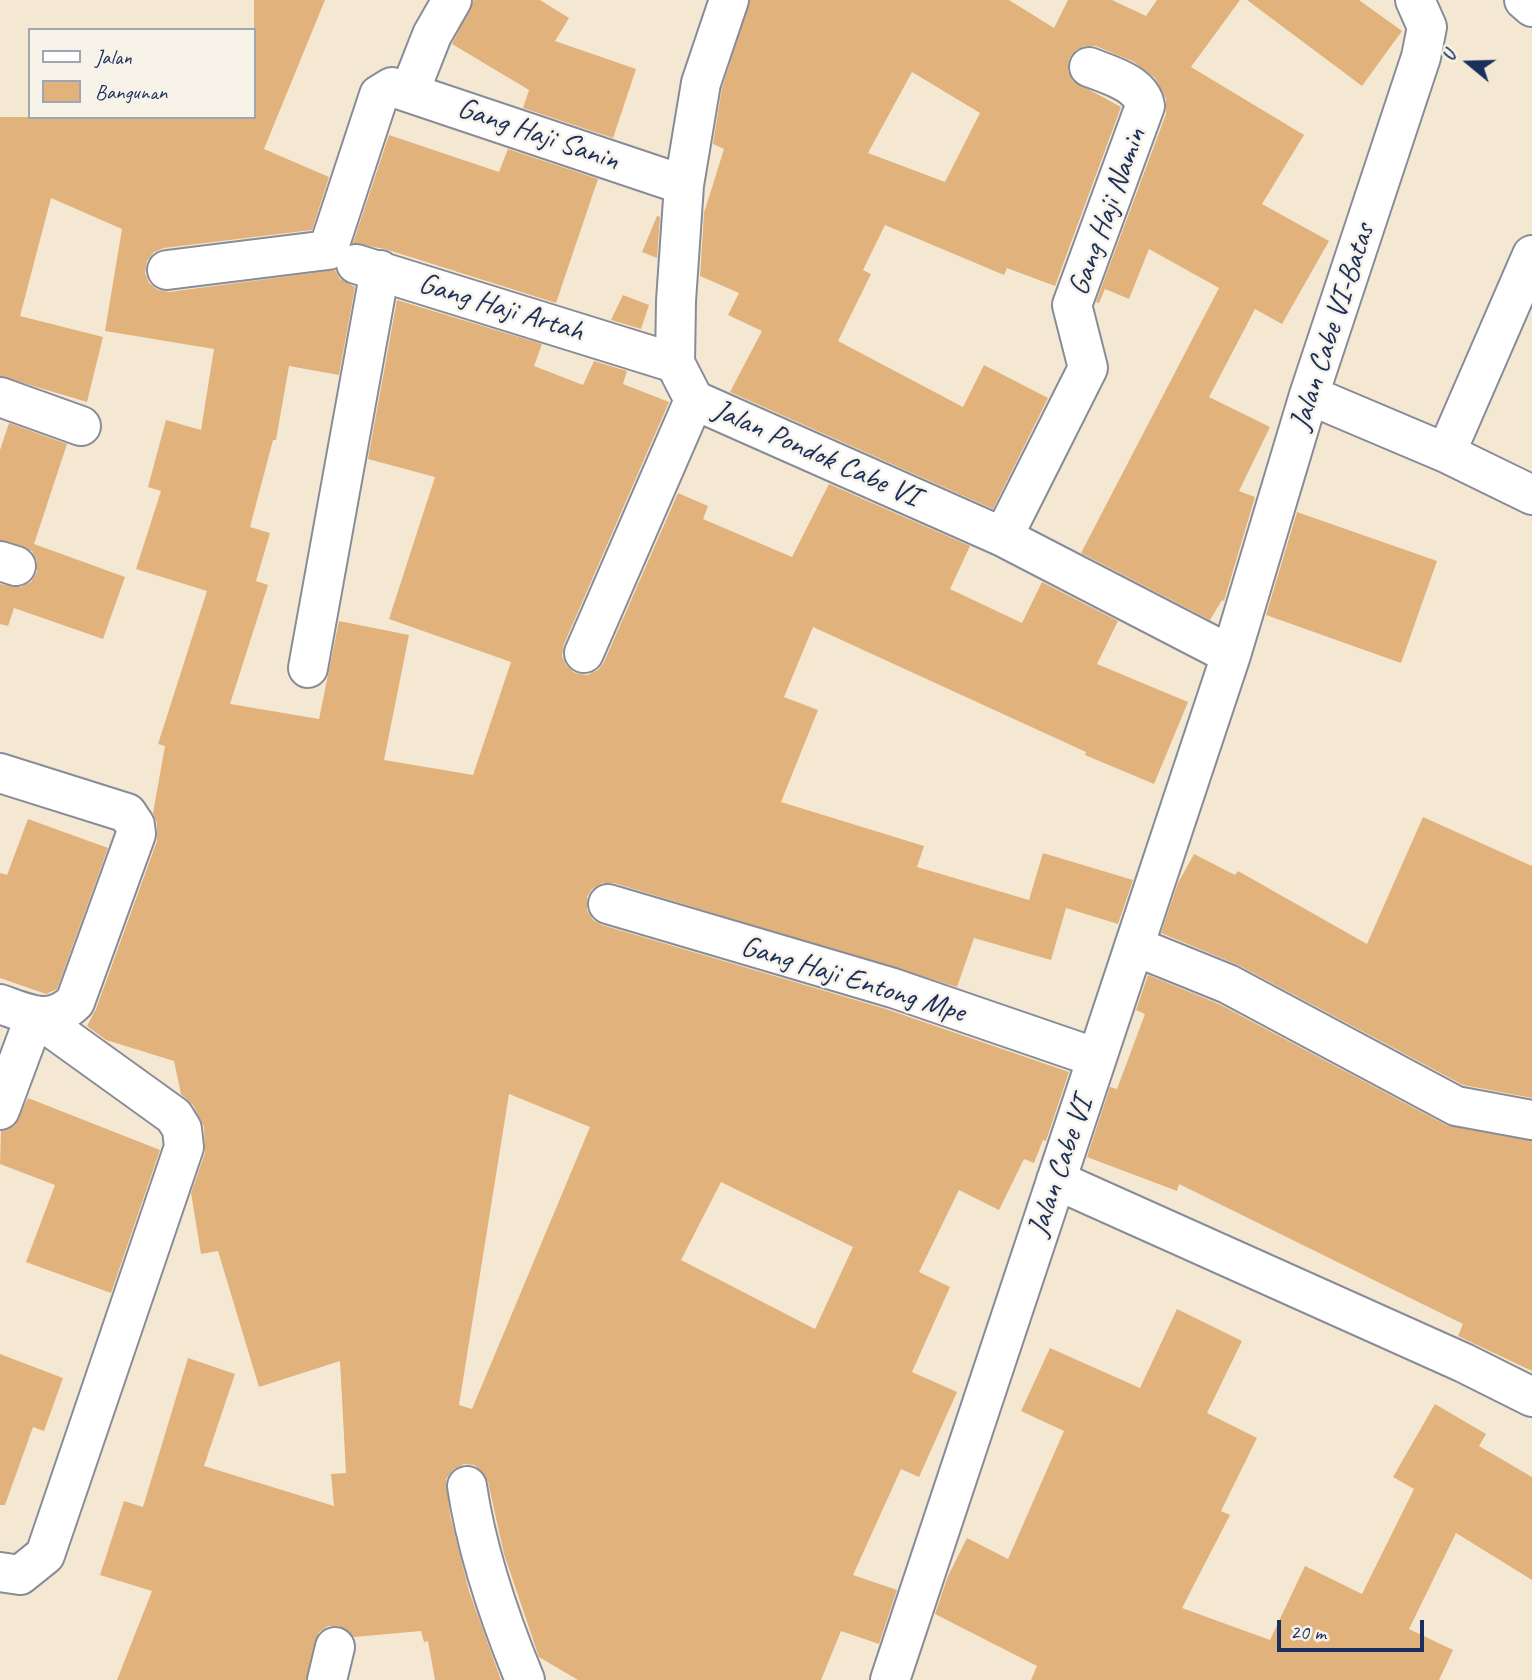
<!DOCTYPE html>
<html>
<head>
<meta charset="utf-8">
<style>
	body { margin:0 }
	#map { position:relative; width:1532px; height:1680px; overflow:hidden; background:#f5e8d3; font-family:Caveat,sans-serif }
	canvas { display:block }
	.legend { position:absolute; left:28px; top:28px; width:228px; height:91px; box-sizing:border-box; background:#f7f3e8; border:2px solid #9fa5b1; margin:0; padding:9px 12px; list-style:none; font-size:21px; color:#1b2f5e }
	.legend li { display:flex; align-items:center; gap:14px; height:35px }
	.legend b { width:35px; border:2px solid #9fa5b1 }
	.north { position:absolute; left:1434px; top:28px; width:70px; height:70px; -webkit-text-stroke:5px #f7f3e8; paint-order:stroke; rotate:289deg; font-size:19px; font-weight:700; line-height:28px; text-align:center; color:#1b2f5e }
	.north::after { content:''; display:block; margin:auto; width:24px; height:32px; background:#1b2f5e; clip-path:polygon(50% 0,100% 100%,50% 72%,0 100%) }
	.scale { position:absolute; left:1277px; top:1620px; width:147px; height:32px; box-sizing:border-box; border:4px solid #1b2f5e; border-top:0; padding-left:9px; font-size:21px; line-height:24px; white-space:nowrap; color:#1b2f5e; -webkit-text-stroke:5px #f7f3e8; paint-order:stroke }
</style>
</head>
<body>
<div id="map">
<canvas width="1532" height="1680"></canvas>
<ul class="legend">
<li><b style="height:9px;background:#fff"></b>Jalan</li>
<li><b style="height:19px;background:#e1b27b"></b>Bangunan</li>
</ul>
<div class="north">U</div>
<div class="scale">20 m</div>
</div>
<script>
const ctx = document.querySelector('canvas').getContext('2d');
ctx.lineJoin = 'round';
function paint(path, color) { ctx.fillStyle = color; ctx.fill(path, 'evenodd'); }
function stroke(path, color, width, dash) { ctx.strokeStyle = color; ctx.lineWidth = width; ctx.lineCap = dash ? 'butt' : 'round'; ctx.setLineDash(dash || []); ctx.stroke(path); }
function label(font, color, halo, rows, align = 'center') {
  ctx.font = font + ' Caveat,sans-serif'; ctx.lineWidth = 5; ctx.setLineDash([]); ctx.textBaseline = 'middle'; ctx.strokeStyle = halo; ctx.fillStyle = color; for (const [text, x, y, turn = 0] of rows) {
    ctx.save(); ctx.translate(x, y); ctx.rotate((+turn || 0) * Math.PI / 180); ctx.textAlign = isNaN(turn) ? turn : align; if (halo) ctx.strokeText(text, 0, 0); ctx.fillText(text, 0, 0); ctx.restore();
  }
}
paint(new Path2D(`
	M254 0H325L264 149 329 177 312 230 164 248 154 252 147 261 145 273 149 283 158 290 169 292 335 270 340 279 355 287 339 375 289 366 276 440H273L250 527 270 533 256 581 268 585 230 704 319 719 339 621 409 635 384 760 473 775 511 662 389 619 435 477 368 459 397 300 542 344 534 366 583 385 594 361 627 371 623 384 669 402 564 644 562 656 566 665 575 673 587 675 598 670 604 662 678 493 708 506 703 519 792 557 829 484 970 546 950 589 1022 623 1042 582 1118 621 1097 664 1188 702 1154 784 1085 755 1086 752 813 627 784 697 818 710 781 802 924 846 917 867 1029 900 1043 853 1133 880 1118 924 1066 908 1051 960 974 938 957 987 614 883H602L592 889 587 897V910L593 920 602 925 886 1009 1069 1072 1046 1141 1043 1140 1034 1163 1024 1159 999 1210 959 1190 919 1272 950 1287 912 1372 957 1392 919 1477 901 1469 853 1575 897 1590 879 1644 841 1631 821 1680H578L539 1657 504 1554 488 1482 483 1472 474 1465 464 1464 454 1469 446 1479 450 1515 469 1591 501 1680H435L428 1641 424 1642 421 1631 354 1637 339 1626H328L319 1632 306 1680H117L152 1591 100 1575 124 1501 143 1507 188 1358 235 1374 204 1466 334 1506 331 1474 346 1473 340 1361 259 1387 218 1251 201 1254 191 1193 205 1153 204 1127 193 1105 181 1094 174 1061 106 1040 87 1026 96 1009 157 841V823L153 813 165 746 158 744 207 591 136 569 161 491 148 487 166 420 201 430 214 349 105 331 122 229 51 198 20 316 103 337 87 402 0 376V117H254ZM509 1094 590 1127 472 1409 459 1405ZM721 1182 853 1247 815 1329 681 1260Z
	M474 0H540L569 18 555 41 636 69 613 138 523 108 529 90 452 44Z
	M750 0H1009L1054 28 1068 0H1112L1146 16 1157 0H1240L1191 67 1304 135 1262 204 1329 241 1282 324 1255 309 1209 397 1270 427 1239 491 1255 497 1224 601 1222 600 1210 620 1081 553 1219 288 1149 249 1129 299 1105 289 1099 303 1096 302 1166 114V99L1155 78 1134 62 1096 46H1085L1076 50 1069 59 1068 71 1073 81 1121 107 1055 286 1007 268 1004 275 885 225 863 270 871 274 838 341 963 407 984 365 1048 398 993 509 730 392 762 331 728 315 739 293 700 276 704 213 724 149 713 144 722 88ZM912 72 980 113 945 182 868 153Z
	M1247 0H1359L1402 31 1362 86Z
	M389 135 499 172 508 149 598 179 556 303 385 249 353 243Z
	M657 216 660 217 657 258 642 252Z
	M623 295 649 305 641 329 611 320Z
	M9 423 67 444 34 544 125 577 103 639 14 608 8 626 0 624V584L21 587 31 582 37 572V561L32 551 0 540V450Z
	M1297 512 1437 561 1401 663 1266 615Z
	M1423 817 1532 866V1098L1463 1085 1238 965 1161 933 1178 883 1194 854 1235 875 1238 871 1367 944Z
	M28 819 108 848 57 989 46 994 0 978V873L7 875Z
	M1148 975 1219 1004 1446 1125 1532 1141V1371L1458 1336 1463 1324 1179 1184 1177 1191 1087 1157 1110 1087 1117 1089 1145 1014 1136 1010Z
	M28 1098 160 1150 111 1293 26 1262 55 1185 0 1164 1 1131 14 1126Z
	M1177 1309 1242 1341 1207 1413 1257 1438 1221 1511 1230 1515 1182 1608 1270 1640 1305 1566 1362 1594 1414 1489 1393 1477 1435 1404 1486 1434 1479 1446 1532 1477V1580L1456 1533 1409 1629 1453 1650 1439 1680H1031L1037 1666 935 1614 948 1576 967 1538 1008 1559 1064 1431 1021 1411 1050 1348 1140 1388Z
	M0 1354 63 1378 44 1431 33 1427 5 1505H0Z`), '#e1b27b');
const street = new Path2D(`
	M729 0 701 83 684 185 676 301 675 363 694 400 1003 537 1231 655
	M1524 0 1532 7
	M410 91 432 35 452 0
	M356 264 675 363
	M167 270 328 250 379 95 392 87 684 185
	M1309 395 1446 453 1532 495
	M0 397 81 426
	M1446 453 1532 255
	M1003 537 1088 368 1072 305 1145 106C1141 83 1109 75 1089 67
	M0 561 16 566
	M584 653 694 400
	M308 668 380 270
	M0 773 127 813 135 825 136 834 75 1002C50 1026 29 1014 0 1004
	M608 904 893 988 1097 1058
	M1134 946 1228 984 1456 1106 1532 1120
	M0 1110 35 1016
	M1056 1180 1464 1363 1532 1397
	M467 1486C477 1553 499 1617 525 1680
	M0 1572 20 1575 45 1555 184 1147 182 1129 174 1116 35 1016
	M327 1680 335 1647
	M890 1680 1231 655 1309 395 1421 57 1427 27 1415 0`);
stroke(street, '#888c98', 42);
stroke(street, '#fff', 38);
label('30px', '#1b2f5e', '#f7f3e8', [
	["Gang Haji Sanin",538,135,19],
	["Gang Haji Namin",1108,212,-70],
	["Gang Haji Artah",501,308,17],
	["Jalan Cabe VI-Batas",1333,327,-72],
	["Jalan Pondok Cabe VI",816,454,24],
	["Gang Haji Entong Mpe",853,980,17],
	["Jalan Cabe VI",1061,1167,-71]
]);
</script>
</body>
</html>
